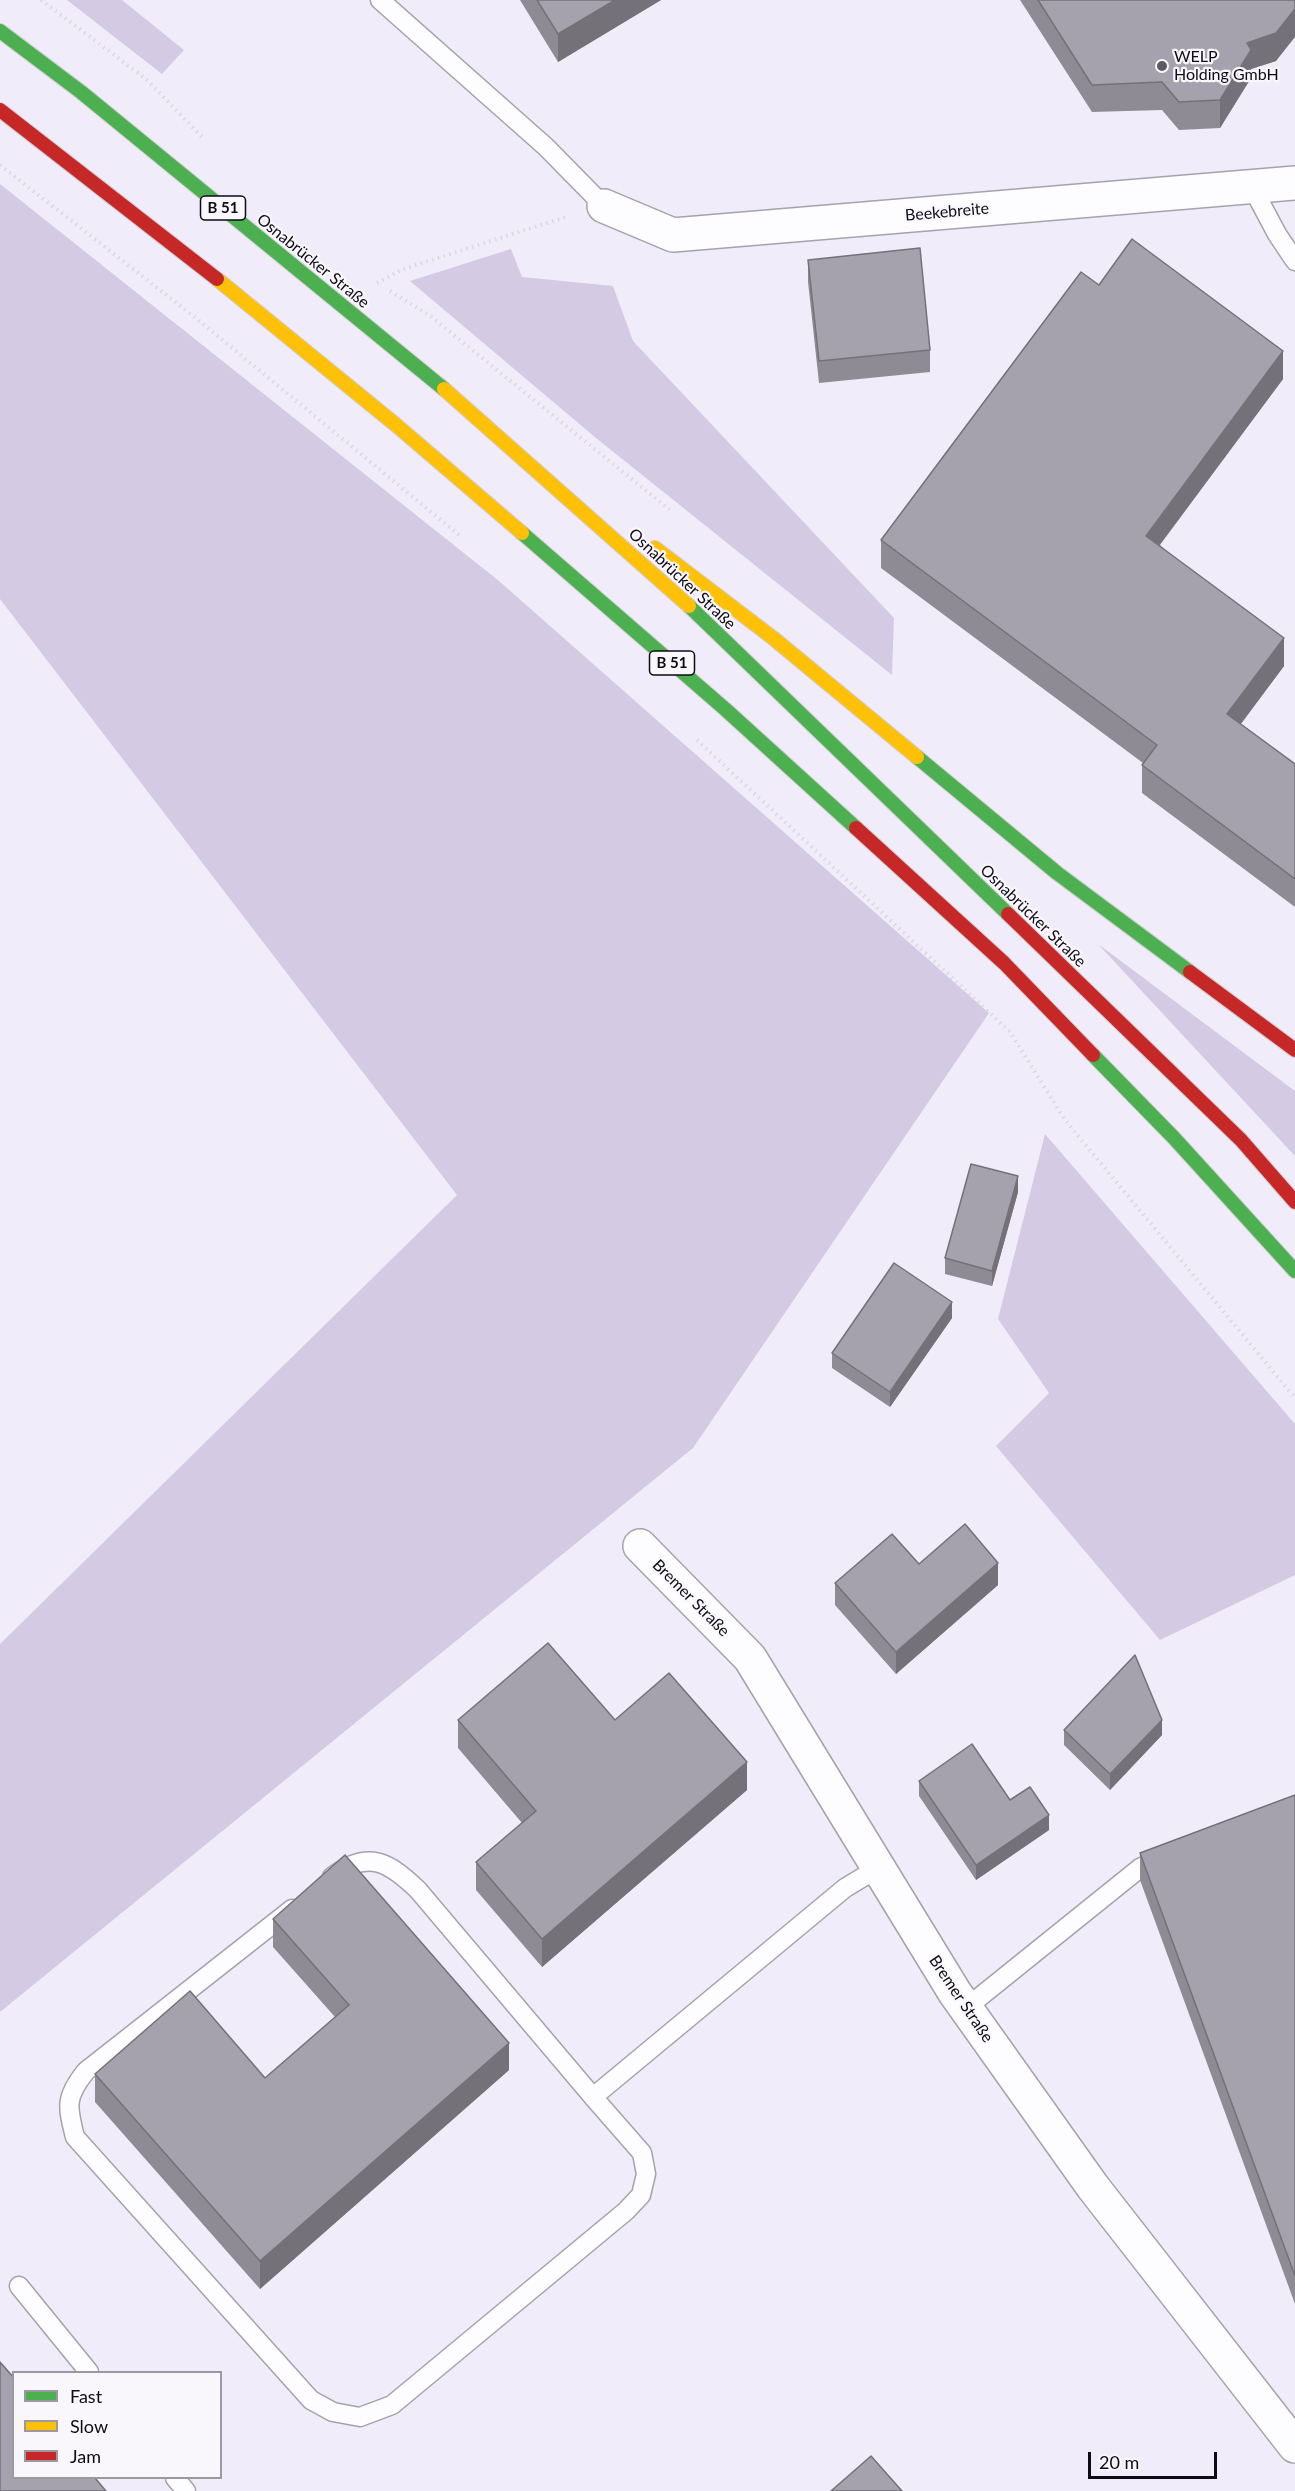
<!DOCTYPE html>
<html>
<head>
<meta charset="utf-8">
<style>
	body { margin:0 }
	#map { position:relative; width:1295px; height:2491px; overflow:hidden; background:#f1ecf9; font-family:Lato,sans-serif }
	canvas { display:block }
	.legend { position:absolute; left:12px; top:2371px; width:210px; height:108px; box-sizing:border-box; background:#f9f7fc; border:2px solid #9b999f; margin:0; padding:8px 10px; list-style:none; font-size:18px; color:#0f0b14 }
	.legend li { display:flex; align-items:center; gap:12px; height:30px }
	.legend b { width:30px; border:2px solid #9b999f }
	.scale { position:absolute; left:1088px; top:2452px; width:129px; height:27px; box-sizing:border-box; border:3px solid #0f0b14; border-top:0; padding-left:8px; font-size:18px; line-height:21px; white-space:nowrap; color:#0f0b14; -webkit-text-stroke:4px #f9f7fc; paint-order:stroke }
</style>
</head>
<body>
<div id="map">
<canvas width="1295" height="2491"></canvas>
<ul class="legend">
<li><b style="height:8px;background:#4caf50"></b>Fast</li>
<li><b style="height:8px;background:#ffc107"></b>Slow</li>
<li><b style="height:8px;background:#c62828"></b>Jam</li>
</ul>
<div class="scale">20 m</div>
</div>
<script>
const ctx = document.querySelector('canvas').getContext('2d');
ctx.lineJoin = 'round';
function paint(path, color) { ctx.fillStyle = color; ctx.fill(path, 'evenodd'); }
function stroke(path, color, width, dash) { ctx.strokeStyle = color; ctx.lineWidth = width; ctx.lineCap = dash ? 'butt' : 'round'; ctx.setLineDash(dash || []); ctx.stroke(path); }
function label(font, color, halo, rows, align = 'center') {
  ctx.font = font + ' Lato,sans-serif'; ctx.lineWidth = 4.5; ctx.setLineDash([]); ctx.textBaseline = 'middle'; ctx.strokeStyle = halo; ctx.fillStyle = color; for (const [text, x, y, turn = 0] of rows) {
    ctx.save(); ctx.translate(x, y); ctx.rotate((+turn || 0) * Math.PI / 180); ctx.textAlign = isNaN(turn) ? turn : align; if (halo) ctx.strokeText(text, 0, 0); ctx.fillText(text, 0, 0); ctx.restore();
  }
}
paint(new Path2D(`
	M67 0H122L184 50 162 74Z
	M0 184 499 581 989 1013 693 1448 0 2012V1644L457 1195 0 599Z
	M511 249 522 277 613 286 633 341 894 618 892 675 596 438 410 281Z
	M1098 944 1295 1091V1156Z
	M1045 1134 1295 1424V1575L1160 1640 996 1446 1049 1393 998 1319Z`), '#d4cae3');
const lane = new Path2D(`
	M380 0 546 147 604 206
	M1252 187 1277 234 1295 261
	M332 1877C368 1849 389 1862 418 1890L593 2097 845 1888 878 1868
	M292 1909 86 2071C65 2097 67 2106 75 2137L311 2400 333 2412 360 2417 392 2405 626 2211 641 2195 646 2174 642 2153 593 2097
	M966 2008 1140 1868 1161 1858
	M19 2286 89 2372
	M175 2478 186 2491`);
const street = new Path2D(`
	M604 206 673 235 1295 183
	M640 1546 750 1658 955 1993 1093 2187 1295 2446`);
const fast = new Path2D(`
	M0 31 81 92 444 389
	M522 533 725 709 856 828
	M689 606 1008 914
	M917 757 1057 873 1190 972
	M1093 1055 1174 1138 1295 1271`);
const slow = new Path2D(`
	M217 279 396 425 522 533
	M444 389 689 606
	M655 548 773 638 917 757`);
const jam = new Path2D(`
	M0 110 217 279
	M856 828 1004 963 1093 1055
	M1008 914 1241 1140 1295 1202
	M1190 972 1295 1050`);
stroke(lane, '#a6a2ab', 21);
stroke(street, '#a6a2ab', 36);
stroke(fast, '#cfccd2', 16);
stroke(slow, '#cfccd2', 16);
stroke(jam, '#cfccd2', 16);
stroke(new Path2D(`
	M41 0 146 79 203 138
	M0 165 197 319 459 535
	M377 283 403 269 566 217
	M390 291 429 315 670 510
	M697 740 1010 1032 1065 1120 1295 1398`), '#d9d8db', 4, [1.5, 4.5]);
stroke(lane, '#fdfcfe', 18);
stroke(street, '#fdfcfe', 33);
stroke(fast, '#4caf50', 14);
stroke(slow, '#ffc107', 14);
stroke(jam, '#c62828', 14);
paint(new Path2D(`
	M520 0H661L558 62Z
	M1020 0H1295L1276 61 1251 69V78L1220 128 1179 130 1162 110 1092 112Z
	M808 260 930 350V372L819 383 808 282Z
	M1099 285 1283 379 1160 545 1284 666 1241 724 1295 764V907L1142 793V765L1143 763 881 568V540Z
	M1018 1192 992 1286 945 1274V1258Z
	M952 1318 890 1407 832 1368V1353Z
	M919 1564 998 1585 896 1674 835 1605V1583Z
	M458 1720H615L747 1790 542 1967 476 1890V1862L522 1823 458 1748Z
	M1064 1730 1162 1735 1110 1790 1064 1745Z
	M919 1781 1010 1800 1049 1830 976 1880 919 1796Z
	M1295 1795V2304L1140 1880V1853Z
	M273 1919 509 2070 260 2289 95 2102V2074L265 2078 335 2017 273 1947Z`), '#8f8b95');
paint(new Path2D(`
	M615 0H661L558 62V34Z
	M1295 9V37L1276 61 1251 69V78L1220 128V100L1247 43Z
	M1283 351V379L1146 563V536Z
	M1284 638V666L1227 742V714Z
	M1018 1176V1192L992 1286V1271Z
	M952 1302V1318L890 1407V1392Z
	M998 1563V1585L896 1674V1652Z
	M1162 1720V1735L1110 1790V1774Z
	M747 1762V1790L542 1967V1939Z
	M1049 1815V1830L976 1880V1865Z
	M509 2043V2070L260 2289V2261Z`), '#747179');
const building = new Path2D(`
	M537 0H615L558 34Z
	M1038 0H1295V9L1276 33 1247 43 1251 50 1220 100 1179 102 1162 82 1092 85Z
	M1132 239 1283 351 1146 536 1284 638 1227 714 1295 764V879L1142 765 1157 745 881 540 1081 272 1099 285Z
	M920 248 930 350 819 361 808 260Z
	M971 1164 1018 1176 992 1271 945 1258Z
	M894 1263 952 1302 890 1392 832 1353Z
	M965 1524 998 1563 896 1652 835 1583 892 1534 919 1564Z
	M548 1643 615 1720 669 1673 747 1762 542 1939 476 1862 536 1811 458 1720Z
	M1135 1655 1162 1720 1110 1774 1064 1730Z
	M972 1744 1010 1800 1030 1787 1049 1815 976 1865 919 1781Z
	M1295 1795V2276L1140 1853Z
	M345 1855 509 2043 260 2261 95 2074 190 1991 265 2078 349 2005 273 1919Z
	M0 2362 14 2378V2478H95L106 2491H0Z
	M871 2456 902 2491H831Z`);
paint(building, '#a6a2ad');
stroke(building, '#747179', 1.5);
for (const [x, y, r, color] of [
	[1162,66,6,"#5e5a64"]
]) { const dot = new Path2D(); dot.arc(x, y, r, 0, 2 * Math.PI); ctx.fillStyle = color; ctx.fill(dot); stroke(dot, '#f9f7fc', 2); }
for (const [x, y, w] of [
	[223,208,45],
	[672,663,45]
]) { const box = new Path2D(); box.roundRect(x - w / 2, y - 12, w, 24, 4.5); ctx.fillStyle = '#f9f7fc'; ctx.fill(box); stroke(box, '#0f0b14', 1.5); }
label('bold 15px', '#0f0b14', null, [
	["B 51",223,208],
	["B 51",672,663]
]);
label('16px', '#0f0b14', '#f9f7fc', [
	["WELP",1174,57],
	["Holding GmbH",1174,75]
], 'left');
label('16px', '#0f0b14', '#f9f7fc', [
	["Beekebreite",947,212,-5],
	["Osnabrücker Straße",313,261,39],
	["Osnabrücker Straße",682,579,43],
	["Osnabrücker Straße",1033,916,44],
	["Bremer Straße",691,1598,45],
	["Bremer Straße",961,1999,56]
]);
</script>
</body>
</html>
